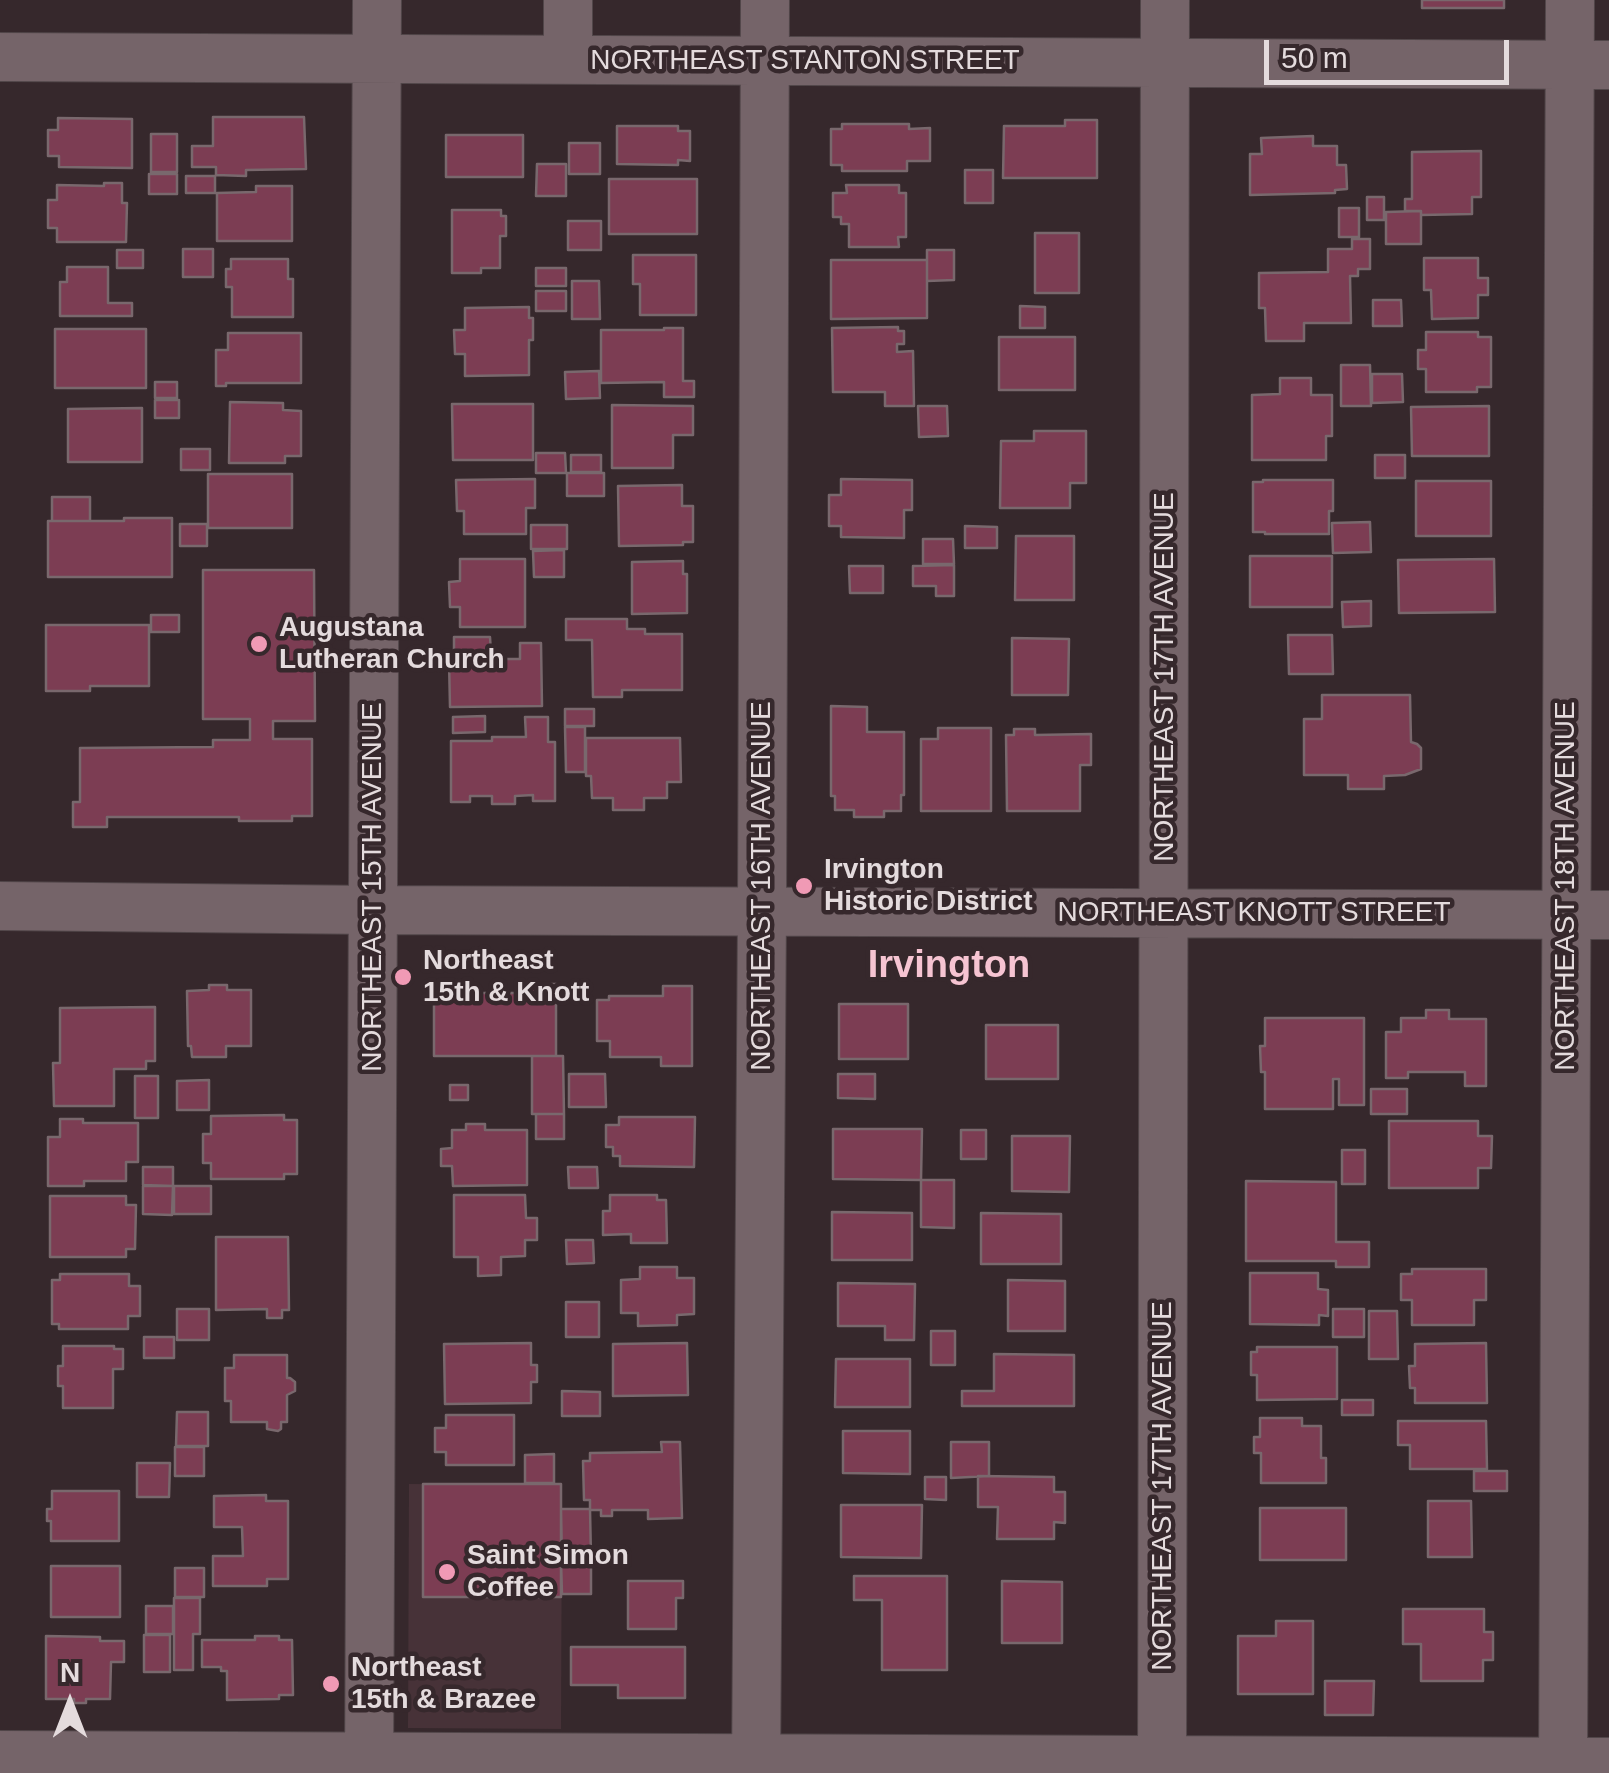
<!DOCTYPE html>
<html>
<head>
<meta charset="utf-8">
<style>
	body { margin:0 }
	#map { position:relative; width:1609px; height:1773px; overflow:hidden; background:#36282c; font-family:Helvetica,sans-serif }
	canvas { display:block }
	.north { position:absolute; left:20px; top:1653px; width:100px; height:100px; -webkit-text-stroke:8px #36282c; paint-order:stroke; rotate:0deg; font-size:28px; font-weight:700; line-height:40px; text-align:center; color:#e4dbdd }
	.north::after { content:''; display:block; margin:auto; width:35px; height:45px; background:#e4dbdd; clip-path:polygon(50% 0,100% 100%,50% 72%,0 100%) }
	.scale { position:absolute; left:1264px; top:40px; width:245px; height:45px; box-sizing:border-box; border:5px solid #e4dbdd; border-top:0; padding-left:12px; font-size:30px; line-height:35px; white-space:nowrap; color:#e4dbdd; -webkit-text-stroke:8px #36282c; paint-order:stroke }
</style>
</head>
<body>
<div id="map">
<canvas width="1609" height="1773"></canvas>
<div class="north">N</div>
<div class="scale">50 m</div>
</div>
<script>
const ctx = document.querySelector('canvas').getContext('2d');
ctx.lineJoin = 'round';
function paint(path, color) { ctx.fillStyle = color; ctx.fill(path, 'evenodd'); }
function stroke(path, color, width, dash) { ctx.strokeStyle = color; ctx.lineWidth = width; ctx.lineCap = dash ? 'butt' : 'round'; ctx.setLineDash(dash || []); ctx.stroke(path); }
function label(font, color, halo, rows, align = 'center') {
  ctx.font = font + ' Helvetica,sans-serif'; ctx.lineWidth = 9; ctx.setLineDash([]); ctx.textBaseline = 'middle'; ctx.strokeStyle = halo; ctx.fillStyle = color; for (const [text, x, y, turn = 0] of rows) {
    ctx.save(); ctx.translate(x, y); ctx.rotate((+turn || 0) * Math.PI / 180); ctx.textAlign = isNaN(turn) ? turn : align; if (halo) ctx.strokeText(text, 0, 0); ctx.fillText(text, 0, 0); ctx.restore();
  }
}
paint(new Path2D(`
	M409 1484 562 1485 561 1729 408 1728Z`), '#473238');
const building = new Path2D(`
	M1422 0H1504V8H1422Z
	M213 117H304L306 169 246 170V176L216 175V167H192V146H213Z
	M58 118 132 119V168L59 167V156H48V130H58Z
	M1065 120H1097V178H1003L1004 126H1065Z
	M842 124H909V129L930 128V161H907V171H842V165H831V129H842Z
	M617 126H678V131H690V161L678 160V165L617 164Z
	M151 134H177V172H151Z
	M446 135H523V177H446Z
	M1313 136V146H1337V165H1346L1347 189 1335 190V193L1250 195V154H1262L1261 138Z
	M569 143H600V174H569Z
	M1481 151V197H1472V214L1421 215V211H1405V199H1412V152Z
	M537 164H566V196H536Z
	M965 170H993V203H965Z
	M149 174H177V194H149Z
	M186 176H215V193H186Z
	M609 179H697V234H609Z
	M104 183H122V203H127L126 242H57V228H48V200H57V185L104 186Z
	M846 185H899V193H906V237H898L899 247H849V224H841V217H833V193H847Z
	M256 186H292V241H217V193L256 192Z
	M1367 197H1384V220H1367Z
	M1339 208H1359V237H1339Z
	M452 210H501V216H506V236H500V268H481V273H452Z
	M1421 211V244H1386V212Z
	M568 221H601V250H568Z
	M1035 233H1079V293H1035Z
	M1352 239H1370V269H1358V276H1350L1351 323H1304V341H1266L1265 308H1259V273L1328 272V249H1352Z
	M183 249H213V277H183Z
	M117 250H143V268H117Z
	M927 250H954V280L927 281Z
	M633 255H696V315H640V284H633Z
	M1424 258H1478V278H1488V295H1478V318L1432 319 1431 290H1424Z
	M231 259H288V279H293V317H232V287H226V269H231Z
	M831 260H927V318L831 319Z
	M67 267H108V303H132V316H60V282H67Z
	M536 268H566V286H536Z
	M572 281H599L600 319H572Z
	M536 291H566V311H536Z
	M1373 300H1401L1402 326H1373Z
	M1020 306 1045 307V328H1020Z
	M529 307V318H533V340H529V375L465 376V354H455L454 330H465V308Z
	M898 327V331H904V344H897V352L913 351 914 406H885V392H833L832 328Z
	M664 328H683V381H694V397H664V382L601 383V330H664Z
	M55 329H146V388H55Z
	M1426 332H1478V337H1491V387H1477V392H1426V369H1418V350H1426Z
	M228 333H301V383H226V386H216V350H228Z
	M999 337H1075V390H999Z
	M1341 365H1370L1371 406H1341Z
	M599 371 600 398 566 399 565 372Z
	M1372 374H1402L1403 402 1372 403Z
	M1280 378H1311V395H1332V436H1326V460H1252V395L1280 394Z
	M155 382H177V398H155Z
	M155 400H179V418H155Z
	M230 402 283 403V410L301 411V456H285V463H229Z
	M452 404H533V460H453Z
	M612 405 693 406V435H673V468H612Z
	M918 406H947L948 436 919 437Z
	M1489 406V456H1412L1411 407Z
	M142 408V462H68V409Z
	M1034 431H1086V483H1070V508H1000L1001 441H1034Z
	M181 449H210V470H181Z
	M536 453H565L566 473H536Z
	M571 455H601V472H571Z
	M1375 455H1405V478H1375Z
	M567 473H604V496H567Z
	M208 474H292V528H208Z
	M535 479V508H526V534H464V511H457L456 480Z
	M841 479 912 480V510H904V538L841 537V526H829V495H841Z
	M1263 480H1333V511H1329V534H1265V532H1253V482H1263Z
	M1416 481H1491V536H1416Z
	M682 485V506H693V542H683V545L619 546 618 486Z
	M52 497H90V521H52Z
	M124 518H172V577H48V521H124Z
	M1370 522 1371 552 1333 553 1332 523Z
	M180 524H207V546H180Z
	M531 525H567V549H531Z
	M965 526 997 527V548H965Z
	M1016 536H1074V600H1015Z
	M923 539H953L954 564H923Z
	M564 550V577H534L533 551Z
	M1250 556H1332V607H1250Z
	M460 559H525V627H460V607H450L449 582 460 581Z
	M1494 559 1495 612 1399 613 1398 560Z
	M683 561V574H687V613L632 614V562Z
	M954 565V596H936V586H913V566Z
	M849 566H883V593H850Z
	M203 570H314L315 721H273V739H312V816H292V821H239V817H107V827H73V802H80V748L213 747V740H250V719H203Z
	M1371 601V626L1343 627 1342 602Z
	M151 615H179V632H151Z
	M566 619H627V629H645V634H682V690H622V697H593L592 640H566Z
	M46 625H149V686H90V691H46Z
	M1288 635H1332L1333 674H1289Z
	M454 637H490L491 653H504V659H520V643H541L542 706 450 707 449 660H454Z
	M1012 638 1069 639 1068 695H1012Z
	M1322 695H1410L1411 742 1417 744 1421 748V769L1405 775 1384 776V789H1348V775H1304V719H1322Z
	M831 706 867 707V732H904V795H901V811H884V817H854V810H835V796H831Z
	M565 709H594V726H565Z
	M485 716V732L453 733V717Z
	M525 717H548V742H555V801H533V795L515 796V804H492V796H470V802H451V741H492V737H526Z
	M565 727H585V772H566Z
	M938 728H991V811H921V739H938Z
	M1014 729H1035V735L1091 734V765H1080V811H1007L1006 735H1014Z
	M586 738H680L681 782H667V798H644V810H613V798H592L591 776H586Z
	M434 984H471V993H520V984H556V1056H434Z
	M209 985H227V990H251V1046H226V1057H192L191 1046H188L187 991 209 990Z
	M663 986H692V1066H661V1057H610V1041H597V1000H609V996H663Z
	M839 1004H908V1059H839Z
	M155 1007V1061H146V1069H114V1106H54L53 1063H60V1008Z
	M1426 1010H1449V1019H1486V1086H1465V1072H1408V1078H1386V1032H1401V1018H1426Z
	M1265 1018H1364V1105H1339V1079H1333V1109H1265V1072H1261L1260 1046H1265Z
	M986 1025H1058V1079H986Z
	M532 1056H563L564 1114H532Z
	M569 1074H605L606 1107H569Z
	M838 1074H875V1099L838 1098Z
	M135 1076H158V1118H135Z
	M209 1080V1110H177V1081Z
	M450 1085H468V1100H450Z
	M1371 1089H1407V1114H1371Z
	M536 1114H564V1139H536Z
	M284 1115V1120H297V1174H284V1179H211V1163H203V1134H211V1116Z
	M619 1117H695L694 1167 620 1166V1156H613V1147H606V1125H619Z
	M60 1119H83V1123H138V1162H126V1181H84V1186H48V1137H60Z
	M1389 1121H1478V1136H1492L1491 1168H1478V1188H1389Z
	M466 1124H485V1130H527V1185L453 1186 452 1166H441V1149L452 1148V1130H466Z
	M833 1129H922L921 1180 833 1179Z
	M961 1130H986V1159H961Z
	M1012 1136H1070L1069 1192 1012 1191Z
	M1342 1150H1365V1184H1342Z
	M143 1167H173V1186L143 1185Z
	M568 1167H597L598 1188H569Z
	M921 1180H954V1228L921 1227Z
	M1246 1181 1336 1182V1242H1369V1267H1336V1261H1246Z
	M143 1186H173L172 1215 143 1214Z
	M174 1186H211V1214H174Z
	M454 1195H525L526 1218H537V1240H525V1256L501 1257V1275L478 1276V1257H454Z
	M610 1195H657V1200H666L667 1243H631V1234L603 1235V1211H610Z
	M50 1196H126V1205H136L135 1249H126V1257H50Z
	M832 1212 912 1213V1260H832Z
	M981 1213 1061 1214V1264H981Z
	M216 1237H288L289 1310H282V1318H267V1309L216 1310Z
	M566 1240H593L594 1263 567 1264Z
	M640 1267H677V1278H694V1314L677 1315V1325L638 1326V1313H621V1280L640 1279Z
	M1412 1269H1486V1300H1474V1325H1412V1300H1401V1274H1412Z
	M1250 1273H1318V1289L1328 1290V1316L1319 1315V1325L1250 1324Z
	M60 1274H129V1286H140V1316H128V1329H59V1324H52V1280H60Z
	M1008 1280 1065 1281V1331H1008Z
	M838 1283 915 1284 914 1340H885V1326H838Z
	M566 1302H599V1337H566Z
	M177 1309H209V1340H177Z
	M1333 1309H1364V1337H1333Z
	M1369 1311H1397L1398 1359H1369Z
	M931 1331H955V1365H931Z
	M144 1337H174V1358H144Z
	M531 1343V1365H537V1382H531V1403L445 1404 444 1344Z
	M687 1343 688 1395 613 1396V1344Z
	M1486 1343 1487 1403H1415V1388H1410L1409 1366H1415V1344Z
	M63 1346H114V1349H123V1369H113V1408H63V1386H58V1366H63Z
	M1257 1347H1337V1399L1257 1400V1375H1251V1352H1257Z
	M994 1354 1074 1355V1406H962V1391H994Z
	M234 1355H287V1378H290L295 1382V1391L287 1395V1422H281V1429L278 1431 267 1429V1422H231V1401H225V1368H234Z
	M836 1359H910V1407H835Z
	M562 1391 600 1392V1416H562Z
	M1342 1400H1373V1415H1342Z
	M177 1412H208V1446H176Z
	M446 1415H514V1465H446V1452H435V1428H446Z
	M1260 1418H1302V1426H1321V1458H1326V1483H1261V1453H1254V1437H1260Z
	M1398 1421H1486L1487 1469H1410V1445H1398Z
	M843 1431H910V1474L843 1473Z
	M661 1442H680L682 1518 648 1519V1510H612V1516H601V1510H590V1500H584L583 1461H590V1453L662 1452Z
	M951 1442H989V1476L951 1478Z
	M175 1447H204V1476H175Z
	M554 1454V1483H525V1455Z
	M137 1463H170L169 1497H137Z
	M1474 1471H1507V1491H1474Z
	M978 1476 1054 1477V1492H1065V1523L1054 1522V1539H997L998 1507H978Z
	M925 1477H946V1500L925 1499Z
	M423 1484H561V1597H423Z
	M52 1491H119V1541H51V1521H47V1509H52Z
	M266 1495V1501H288V1579H267V1586H213V1556H243L242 1527H214V1496Z
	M1428 1501H1471L1472 1557H1428Z
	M841 1505H922L921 1558 841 1557Z
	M1260 1508H1346V1560H1260Z
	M561 1509H590L591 1558 562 1559Z
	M561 1561H591V1594H562Z
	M51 1566H120V1617H51Z
	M175 1568H204V1597H175Z
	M854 1576H947V1670H882V1600H854Z
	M628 1581H683V1598H676V1629H628Z
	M1002 1581 1062 1582V1643H1002Z
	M174 1598H200V1634H193V1670H174Z
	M146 1606H173V1634H146Z
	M1403 1609H1484V1632H1493V1660H1483V1681H1421V1644H1403Z
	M1276 1621H1313V1694H1238V1636H1276Z
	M144 1635H170V1672H144Z
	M46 1636 100 1637V1641H124V1662H111L110 1699H86V1703H74V1699H46Z
	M255 1636H279V1640H292L293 1695H279V1699L227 1700V1671H221V1667H202V1640H255Z
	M571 1647H685V1698H618V1685H571Z
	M1325 1681H1374L1373 1715H1325Z`);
paint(building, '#7c3d53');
stroke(building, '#79686d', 2.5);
const minor = new Path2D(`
	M0 57 1609 65
	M568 60V0
	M0 906 373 910 1609 915
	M0 1755 1609 1762
	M369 1773 377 0
	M756 1773 762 911 765 0
	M1162 1773 1165 0
	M1563 1773 1570 0`);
stroke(minor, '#514649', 50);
stroke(minor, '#756469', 48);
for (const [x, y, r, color] of [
	[259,644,10,"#f09ab5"],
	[804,886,10,"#f09ab5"],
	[403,977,10,"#f09ab5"],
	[447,1572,10,"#f09ab5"],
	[331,1684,10,"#f09ab5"]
]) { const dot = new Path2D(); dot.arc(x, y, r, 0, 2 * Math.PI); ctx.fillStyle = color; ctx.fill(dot); stroke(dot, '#36282c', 4); }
label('28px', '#e4dbdd', '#36282c', [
	["NORTHEAST STANTON STREET",805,61],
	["NORTHEAST 17TH AVENUE",1165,677,-90],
	["NORTHEAST 16TH AVENUE",762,886,-90],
	["NORTHEAST 18TH AVENUE",1566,886,-90],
	["NORTHEAST 15TH AVENUE",373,887,-90],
	["NORTHEAST KNOTT STREET",1254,913],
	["NORTHEAST 17TH AVENUE",1163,1486,-90]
]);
label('bold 28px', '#e4dbdd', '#36282c', [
	["Augustana",279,628],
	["Lutheran Church",279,660],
	["Irvington",824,870],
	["Historic District",824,902],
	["Northeast",423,961],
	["15th & Knott",423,993],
	["Saint Simon",467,1556],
	["Coffee",467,1588],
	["Northeast",351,1668],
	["15th & Brazee",351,1700]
], 'left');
label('bold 38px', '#f6c4d2', '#36282c', [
	["Irvington",949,967]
]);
</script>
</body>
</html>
